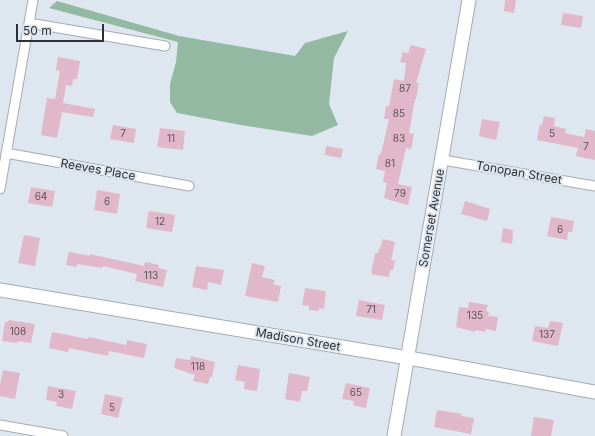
<!DOCTYPE html>
<html>
<head>
<meta charset="utf-8">
<style>
	body { margin:0 }
	#map { position:relative; width:595px; height:436px; overflow:hidden; background:#dee6ef; font-family:Inter,sans-serif }
	canvas { display:block }
	.scale { position:absolute; left:16px; top:24px; width:88px; height:18px; box-sizing:border-box; border:2px solid #2d3034; border-top:0; padding-left:5px; font-size:12px; line-height:14px; white-space:nowrap; color:#2d3034; -webkit-text-stroke:3px #dee6ef; paint-order:stroke }
</style>
</head>
<body>
<div id="map">
<canvas width="595" height="436"></canvas>
<div class="scale">50 m</div>
</div>
<script>
const ctx = document.querySelector('canvas').getContext('2d');
ctx.lineJoin = 'round';
function paint(path, color) { ctx.fillStyle = color; ctx.fill(path, 'evenodd'); }
function stroke(path, color, width, dash) { ctx.strokeStyle = color; ctx.lineWidth = width; ctx.lineCap = dash ? 'butt' : 'round'; ctx.setLineDash(dash || []); ctx.stroke(path); }
function label(font, color, halo, rows, align = 'center') {
  ctx.font = font + ' Inter,sans-serif'; ctx.lineWidth = 4; ctx.setLineDash([]); ctx.textBaseline = 'middle'; ctx.strokeStyle = halo; ctx.fillStyle = color; for (const [text, x, y, turn = 0] of rows) {
    ctx.save(); ctx.translate(x, y); ctx.rotate((+turn || 0) * Math.PI / 180); ctx.textAlign = isNaN(turn) ? turn : align; if (halo) ctx.strokeText(text, 0, 0); ctx.fillText(text, 0, 0); ctx.restore();
  }
}
paint(new Path2D(`
	M57 1 179 36 295 56 305 43 348 31 334 58 329 104 338 125 312 136 241 125 177 113 170 102V84L176 62 178 42 49 8Z`), '#93b9a2');
paint(new Path2D(`
	M505 0H516L514 13 504 11Z
	M563 13 583 16 581 28 561 25Z
	M411 45 426 49 416 83H419L416 99H415L409 133 414 134 411 149 406 148 398 184 412 187 408 205 389 200V199L384 198 387 183 383 182 385 171 376 169 379 154H381L389 119H384L386 106H389L394 79 404 81 406 63 400 62 403 52 408 53Z
	M58 57 80 61 77 79H73L72 86 66 85 63 103 95 109 93 117 62 112 57 138 41 135 47 98 55 99 60 71 56 70Z
	M544 116 555 118 554 126 566 129 565 133 584 137 586 129 595 131V160L576 156 578 148 537 140 540 124 542 125Z
	M482 119 500 122 496 140 479 136Z
	M113 125 136 129 134 143 110 139Z
	M160 128 185 131 183 150 157 147Z
	M326 146 343 149 341 158 325 155Z
	M31 187 55 191 52 207 28 203Z
	M97 190 120 194 117 214 94 210Z
	M465 201 490 209 487 221 461 214Z
	M149 211 175 215 172 232 146 228Z
	M551 217 574 221 572 232H568L567 240 547 236Z
	M503 228 513 230 512 244 501 242Z
	M24 235 40 238 35 266 18 263Z
	M383 239 395 242 391 260 395 261 393 270H390L389 277 371 274 375 253H378Z
	M69 252 90 256V254L144 266 145 262 159 265 158 268 167 270 163 287 135 281 137 274 103 266 102 268 77 264V267L66 265Z
	M252 263 265 266 262 277 275 280 273 284 281 286 278 302 245 296Z
	M196 266 224 270 221 285 208 282 207 290 192 287Z
	M305 288 325 291V293H326L324 309 319 308V311L309 310V306L302 305Z
	M359 300 385 305 382 320 356 316Z
	M469 302 488 305 486 311 489 312 488 316 498 317 496 331 486 329 485 332 475 330V332L456 327 459 307 468 308Z
	M9 320 35 324 31 343 18 341 17 343 2 341 5 322H8Z
	M550 321 563 323 558 346 532 341 535 326 548 328Z
	M52 332 88 339 89 337 126 345 127 340 147 344 144 358 109 351 108 356 69 348 68 352 49 348Z
	M191 356 215 362 212 377H210L208 384 193 381 195 375 174 368 176 358 190 360Z
	M238 365 260 369 257 391 244 389 245 382 235 380Z
	M3 370 20 373 15 399 0 396V385Z
	M289 373 310 377 307 391H302L300 402 285 399Z
	M346 383 370 388 366 408 353 405 354 401 342 399Z
	M48 386 76 391 72 409 56 406 57 402 46 400Z
	M105 394 123 398 118 418 101 414Z
	M437 410 462 414 461 416 474 418 471 434 434 427Z
	M534 417 554 420 551 436H531Z`), '#e1b8ca');
const street = new Path2D(`
	M29 23 165 46
	M6 153 189 186
	M443 160 595 186
	M0 189 33 0
	M0 425 63 436`);
const secondary = new Path2D(`
	M0 290 420 360 595 392
	M394 436 469 0`);
stroke(street, '#a4abb5', 11);
stroke(secondary, '#a4abb5', 15);
stroke(street, '#fff', 9);
stroke(secondary, '#fff', 13);
label('10px', '#5a525a', null, [
	["87",405,89],
	["85",399,114],
	["7",123,134],
	["5",552,134],
	["11",171,139],
	["83",399,139],
	["7",586,147],
	["81",390,164],
	["79",400,194],
	["64",41,197],
	["6",107,202],
	["12",160,222],
	["6",560,230],
	["113",151,276],
	["71",371,310],
	["135",475,316],
	["108",18,332],
	["137",547,335],
	["118",198,367],
	["65",356,393],
	["3",61,395],
	["5",112,408]
]);
label('12px', '#2d3034', '#dee6ef', [
	["Reeves Place",98,170,10],
	["Tonopan Street",519,173,10],
	["Somerset Avenue",432,218,-80],
	["Madison Street",298,340,10]
]);
</script>
</body>
</html>
